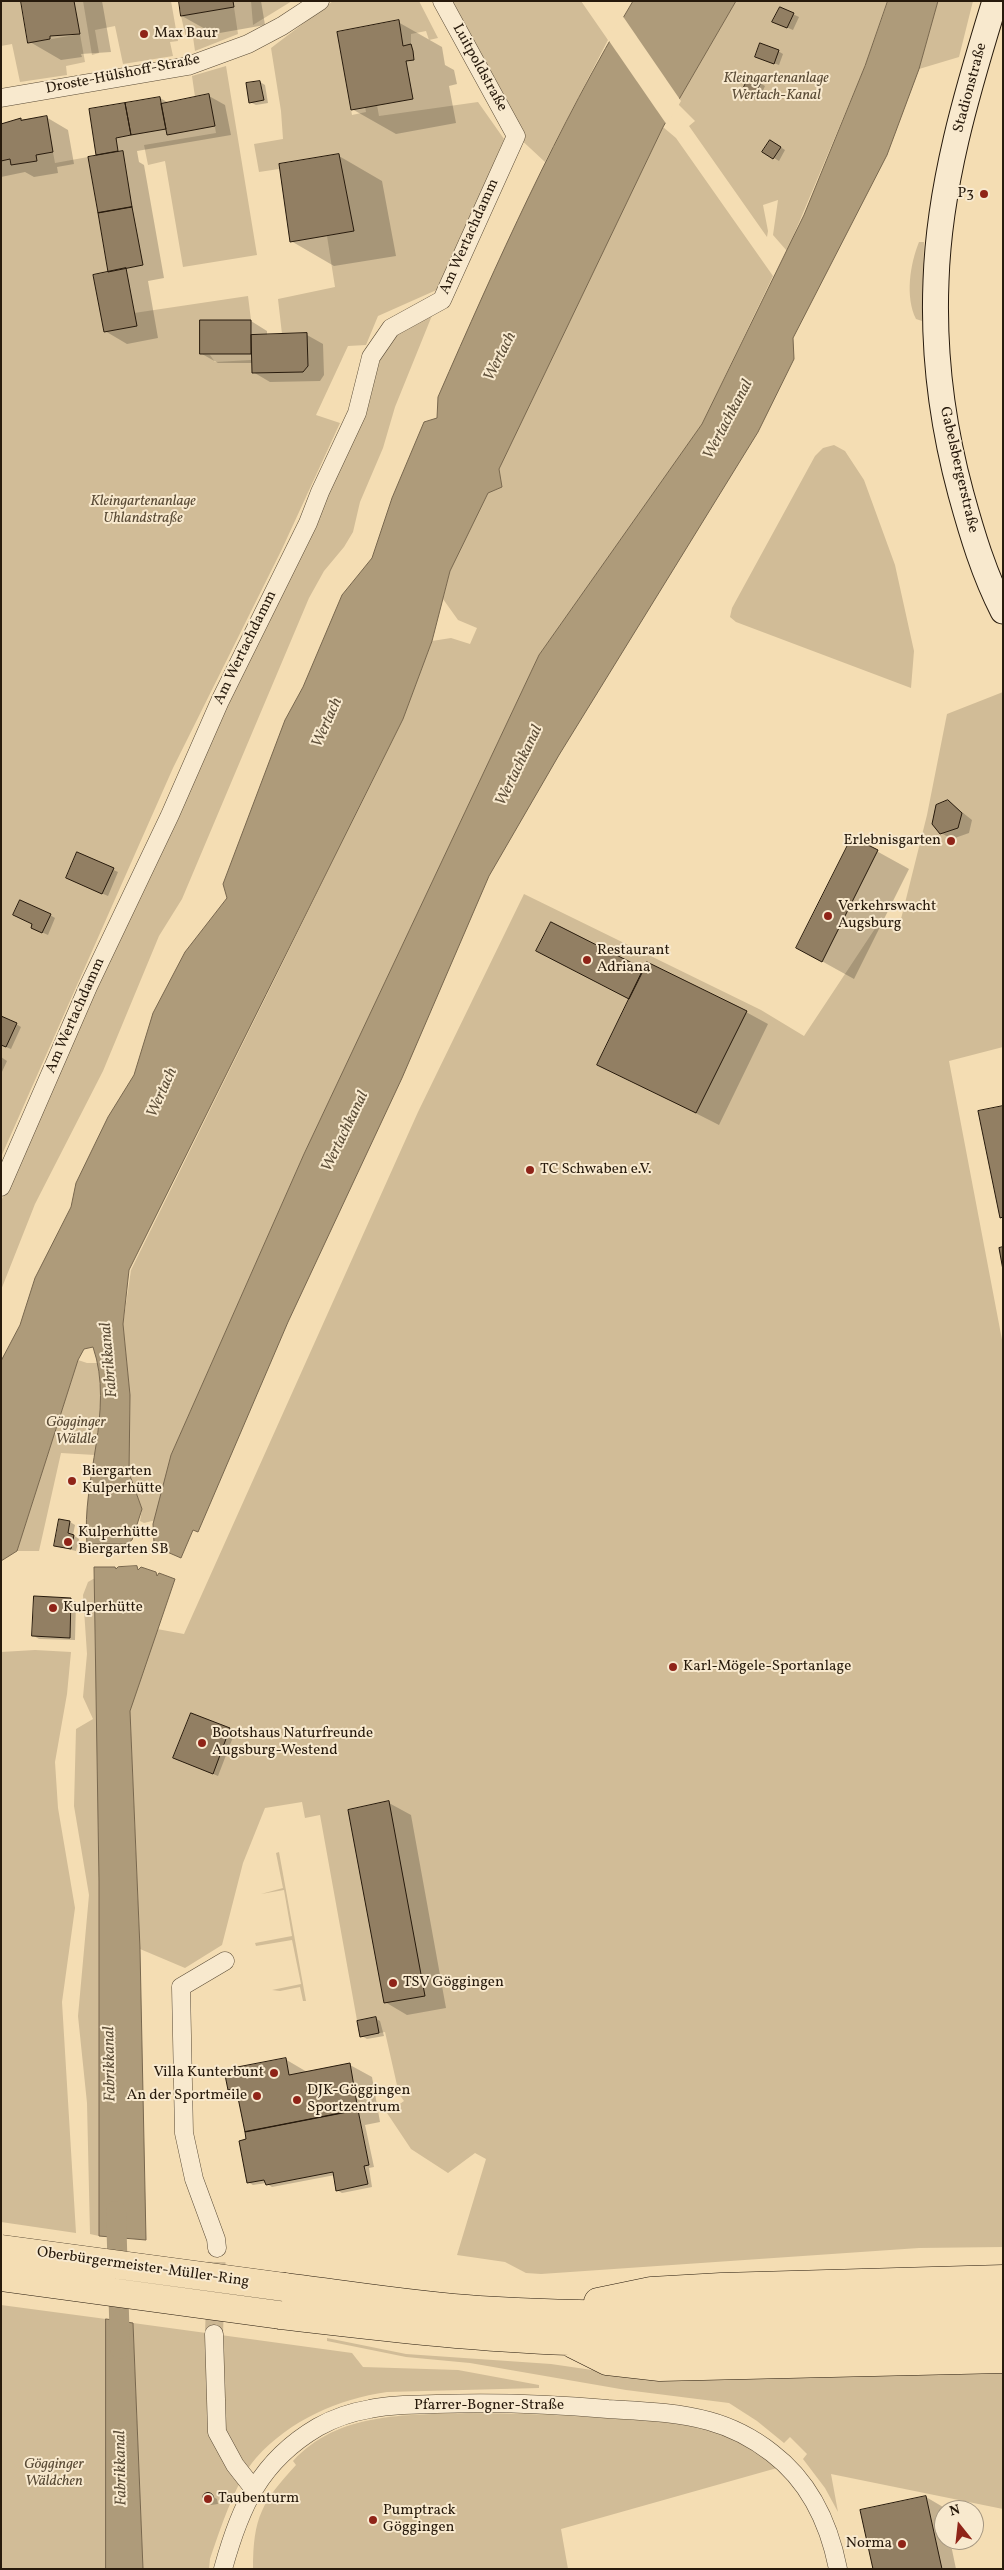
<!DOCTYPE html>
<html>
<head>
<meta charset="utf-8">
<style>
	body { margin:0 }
	#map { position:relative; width:1004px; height:2570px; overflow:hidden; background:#f4ddb3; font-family:Vollkorn,serif }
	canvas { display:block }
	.frame { position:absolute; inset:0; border:2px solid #271a0c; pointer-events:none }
	.north { position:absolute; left:934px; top:2500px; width:50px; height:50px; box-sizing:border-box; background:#f8e9ce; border:1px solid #a49680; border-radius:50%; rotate:344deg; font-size:14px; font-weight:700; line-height:20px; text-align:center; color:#271a0c }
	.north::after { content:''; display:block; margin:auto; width:18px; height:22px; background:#8f2418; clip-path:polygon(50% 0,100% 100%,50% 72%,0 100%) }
</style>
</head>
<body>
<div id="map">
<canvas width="1004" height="2570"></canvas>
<div class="frame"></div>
<div class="north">N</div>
</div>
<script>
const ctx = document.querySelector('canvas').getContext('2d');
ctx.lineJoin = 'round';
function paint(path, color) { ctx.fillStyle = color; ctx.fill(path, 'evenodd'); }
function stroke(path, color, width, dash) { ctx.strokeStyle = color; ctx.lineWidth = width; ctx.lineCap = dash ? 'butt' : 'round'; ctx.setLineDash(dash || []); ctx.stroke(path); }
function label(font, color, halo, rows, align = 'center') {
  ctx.font = font + ' Vollkorn,serif'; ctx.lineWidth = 4; ctx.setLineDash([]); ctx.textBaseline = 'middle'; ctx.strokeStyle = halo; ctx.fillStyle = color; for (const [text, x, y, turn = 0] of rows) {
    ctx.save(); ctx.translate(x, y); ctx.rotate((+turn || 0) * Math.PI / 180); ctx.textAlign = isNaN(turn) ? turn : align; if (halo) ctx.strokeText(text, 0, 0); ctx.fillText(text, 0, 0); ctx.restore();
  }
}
paint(new Path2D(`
	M1 1H21L29 43 80 34 85 62 66 66 67 75 20 82 12 44 1 46Z
	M83 1H171L178 41 170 42 173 56 123 64 115 26 95 30 99 53 92 55Z
	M251 1H292L253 25Z
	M333 1H419L438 38 429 40 426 31 411 34V44L403 46 398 20 337 32 352 115 366 112 365 107 377 105 379 116 478 102 504 139 441 288 378 316 366 345 348 346 316 415 340 423 282 549 173 768 1 1157V161L10 159 11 165 36 161V155L53 152 55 163 88 157 108 272 93 275 104 332 136 326 134 313 248 296 251 320 200 321 201 354 210 355 215 362 251 360 252 373 303 372 308 366 307 334H282L278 299 335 287 327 236 354 231 339 155 279 164V169L259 172 254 144 283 139 281 111 271 48Z
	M442 1H581L608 40 545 162 516 135Z
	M736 1H888L865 66 787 251 773 235 778 200 763 205 768 231 767 237 689 126 695 121 677 103Z
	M938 1H973L959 57 919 69Z
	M234 7 238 34 195 51 193 37 186 38 181 16Z
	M226 66 257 255 183 267 165 161 148 165 144 145 216 133 209 94 195 97 192 76Z
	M663 127 676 138 773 276 702 424 539 655 304 1154 171 1455 156 1520 144 1523 140 1521 142 1509 129 1473 130 1395 123 1324 131 1270 403 719 432 641 451 638 470 644 477 628 458 620 443 599 450 571 488 492 502 487 499 469Z
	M919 242H924L922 321 916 319C905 297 910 264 919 242Z
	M433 313 395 407 383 448 360 502 353 532 344 547 324 571 309 598 182 899 159 936 103 1071 35 1204 1 1290V1201L375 367 391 337Z
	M834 445 845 451 864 480 895 565 914 651 911 688 736 622 730 617 732 608 815 456 823 448Z
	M1003 692V1047L949 1061 1003 1345V2247L919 2248 541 2274 526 2273 505 2262 457 2255 486 2159 475 2153 448 2173 411 2149 387 2113 404 2101 399 2094 385 2032 360 2037 320 1815 305 1818 302 1802 265 1808 243 1863 222 1945 185 1968 140 1949 130 1711 157 1629 184 1634 418 1112 524 894 761 1010 804 1036 880 921 899 927 927 815 947 714Z
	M78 1360 87 1363H98L101 1397 95 1455 61 1453 39 1551H17Z
	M95 1578 99 1881V2236L90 2234 87 2103 78 2016 89 1895 74 1806 76 1729 93 1719 83 1697 87 1654 83 1595 88 1582Z
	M35 1650 71 1652 67 1694 55 1762 58 1808 75 1908 62 2002 76 2233 1 2222V1652Z
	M279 1852 306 2001H303L300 1987 280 1991 272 1990 301 1984 292 1940 256 1946 255 1943 292 1936 284 1890 261 1894 283 1888 276 1853Z
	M1 2305 106 2319V2569H1Z
	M133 2323 352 2353 363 2367 458 2370 539 2385V2388L387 2392C338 2399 290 2420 256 2458 236 2480 220 2530 210 2559L209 2569H143Z
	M327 2338 406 2354 551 2364 647 2378 1003 2370V2509L831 2474 838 2512 825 2488 803 2459 807 2454 790 2437 784 2443 757 2421 729 2403 626 2390 470 2363 406 2357 327 2341Z
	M467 2413C518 2413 569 2415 620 2419 654 2421 689 2422 721 2434 742 2442 760 2454 777 2468L561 2529 568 2569H253C253 2517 262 2502 296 2465L293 2461C338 2412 405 2415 467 2413Z`), '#d1bc97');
const water = new Path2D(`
	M633 1H736L663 127 499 469 502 487 488 493 450 571 432 641 403 719 129 1270 123 1324 130 1395 129 1473 142 1509 132 1540 126 1544H87C81 1479 115 1411 93 1347L84 1349 78 1360 17 1551 1 1561V1361L20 1325 35 1278 71 1207 76 1183 108 1117 134 1075 153 1013 185 952 227 898 223 884 285 720 303 687 342 595 372 558 392 498 424 422 437 418 438 397C497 262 557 128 633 1Z
	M888 1H938L919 69 887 155 793 338 794 359 758 432 559 755 489 876 402 1078 288 1322 198 1532 193 1530 181 1558 158 1548 154 1543 153 1524 171 1455 304 1154 539 655 702 424 804 215 865 66Z
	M137 1566 138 1570 141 1567 156 1572 157 1576 159 1573 175 1579 130 1711 140 1949 146 2240 99 2236V1881L94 1567H115L116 1569 118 1567Z
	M106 2319 133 2323 143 2569H106Z`);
paint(water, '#ae9b7a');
stroke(water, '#78674e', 1);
paint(new Path2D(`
	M622 15 681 101 667 125 607 38Z`), '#f4ddb3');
paint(new Path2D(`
	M23 1H102L111 52 81 54 82 57 61 60 30 42Z
	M180 1H261L265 25 214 34 182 16Z
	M780 8 799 17 793 30 779 24Z
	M398 22 442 47 445 65 454 70 457 84 449 86 456 123 396 134 352 109Z
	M778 51 783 54 779 65 762 59Z
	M260 82 265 85 268 103 256 105 250 102Z
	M760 83 765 86 758 101 748 96Z
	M209 96 225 105 231 135 137 151 139 162 144 165 164 278 148 281 158 338 127 344 105 331 110 273 91 110 160 98 169 103Z
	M46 117 68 130 74 164 57 167 58 173 34 177 25 172 1 177V124Z
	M771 141 785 150 779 161 764 152Z
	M339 156 382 181 396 256 334 266 291 241Z
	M251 321 267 331V336L307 335 323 344 324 375 320 381 270 382 253 372V363H218L202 354Z
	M948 801 972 820 969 833 952 839 941 833Z
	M853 838 909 869 854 979 798 948Z
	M78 854 118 872 108 896 67 878Z
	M50 915 55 918 48 935 37 930Z
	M537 951 644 971 746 1012 768 1024 719 1125 599 1064 630 999Z
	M16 1024 21 1027 11 1049 1 1045Z
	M1 1057 7 1061 1 1074Z
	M70 1522 75 1525 73 1535 79 1539 76 1551 55 1546Z
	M35 1598 71 1599 76 1602 75 1640 39 1639 34 1636Z
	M191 1715 235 1732 218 1776 175 1758Z
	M389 1803 411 1815 446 2008 407 2015 385 2002Z
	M375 2018 380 2021 384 2036 367 2039 362 2036Z
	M285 2059 307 2072 350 2065 372 2077 380 2122 365 2125 374 2167 369 2168 372 2187 342 2193 337 2190 335 2175 272 2187 266 2183 253 2185 248 2182V2140L239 2094 229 2089Z
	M205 2496H212L217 2499 218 2504 211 2505 206 2502Z
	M926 2497 943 2507 944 2540H950L956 2569H875Z`), '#0003');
stroke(new Path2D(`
	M116 2211 120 2349`), '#ae9b7a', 20);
const building = new Path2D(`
	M21 1H74L80 34 50 36V39L28 43Z
	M179 1H233L234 7 181 16Z
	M780 7 794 13 787 28 772 22Z
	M399 20 403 46 411 44 413 51 414 60 406 61 413 99 351 110 337 32Z
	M760 43 779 50 774 64 755 57Z
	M749 77 761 82 753 99 741 93Z
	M260 81 264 100 249 103 246 83Z
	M209 94 215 126 167 135 161 104Z
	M160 97 166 129 131 135 125 103Z
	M125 103 131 135 116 138 118 151 96 155 89 109Z
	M47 116 53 152 36 155 37 161 11 165 10 159 1 161V124L21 118V120Z
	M770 140 781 147 773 159 762 152Z
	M123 151 132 207 98 213 88 157Z
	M339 154 354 231 290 242 279 164Z
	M132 207 143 265 108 272 98 213Z
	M126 268 137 326 104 332 93 275Z
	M200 320H251V354H200Z
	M307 333 308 366 303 372 252 373 251 335Z
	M948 800 962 813 958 828 940 834 932 824 936 805Z
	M852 837 878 850 822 962 796 948Z
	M77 852 114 868 102 894 66 878Z
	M20 900 51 914 42 933 31 928 32 924 13 915Z
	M551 922 644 969 629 999 536 951Z
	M647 962 747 1011 696 1113 597 1065Z
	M1 1016 17 1023 6 1047 1 1045Z
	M1003 1106V1217L1000 1218 978 1111Z
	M1003 1247V1270L999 1248Z
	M59 1519 70 1521 68 1533 74 1535 71 1549 54 1546Z
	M34 1596 71 1598 70 1638 32 1636Z
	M191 1713 230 1728 213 1774 173 1758Z
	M389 1801 425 1996 384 2003 348 1810Z
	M376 2017 379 2033 360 2037 357 2021Z
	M286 2058 289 2075 350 2063 358 2110 245 2132 236 2088 228 2090 224 2070Z
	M358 2110 369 2165 364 2166 368 2184 336 2191 333 2172 266 2185 264 2180 247 2183 239 2141 246 2139 245 2132Z
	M202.5 2498a5.5 5.5 0 1 1 11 0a5.5 5.5 0 1 1-11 0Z
	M926 2496 942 2569H873L860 2510Z`);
paint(building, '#927f63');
stroke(building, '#271a0c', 1);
stroke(new Path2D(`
	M214 2334 217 2248`), '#cbb692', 18, [18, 9]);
const street = new Path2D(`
	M1 98 188 66 248 44 282 26 320 1
	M1 1187 88 987 170 815 220 701 308 523 320 492 357 413 371 357 391 328 442 300 516 136 442 1
	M217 2248 216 2239 194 2179 184 2133 181 1987 225 1961
	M214 2334 217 2432 235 2465 253 2488
	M223 2569C240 2507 260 2461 318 2427 334 2418 352 2412 370 2409 391 2404 414 2405 436 2404 494 2402 551 2404 608 2409 642 2411 677 2412 709 2421 731 2427 754 2439 772 2453 810 2482 829 2523 838 2569`);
const secondary = new Path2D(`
	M995 1C967 92 939 186 936 281 933 354 942 424 961 494 972 534 984 574 1003 611`);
const highway = new Path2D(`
	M284 2287C349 2295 414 2306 479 2310 653 2321 828 2310 1003 2305
	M598 2302 651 2291 721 2287 1003 2279
	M280 2315C376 2326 472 2338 569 2341 714 2344 858 2336 1003 2332
	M573 2344 607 2361 660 2367 1003 2359`);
stroke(street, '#5a4b36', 19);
stroke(secondary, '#271a0c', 27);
stroke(highway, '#271a0c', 29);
stroke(street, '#f8e9ce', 18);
stroke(secondary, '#f8e9ce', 25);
stroke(highway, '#f4ddb3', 28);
const highwayBridge = new Path2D(`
	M1 2249 284 2287
	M1 2277 280 2315`);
stroke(highwayBridge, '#271a0c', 29, []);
stroke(highwayBridge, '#f4ddb3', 28);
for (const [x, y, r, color] of [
	[144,34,5,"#8f2418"],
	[984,194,5,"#8f2418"],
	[951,841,5,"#8f2418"],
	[828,916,5,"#8f2418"],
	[587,960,5,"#8f2418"],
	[530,1170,5,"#8f2418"],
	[72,1481,5,"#8f2418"],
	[68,1542,5,"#8f2418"],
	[53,1608,5,"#8f2418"],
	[673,1667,5,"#8f2418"],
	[202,1743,5,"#8f2418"],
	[393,1983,5,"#8f2418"],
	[274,2073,5,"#8f2418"],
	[257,2096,5,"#8f2418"],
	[297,2100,5,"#8f2418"],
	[208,2499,5,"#8f2418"],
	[373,2520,5,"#8f2418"],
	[902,2544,5,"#8f2418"]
]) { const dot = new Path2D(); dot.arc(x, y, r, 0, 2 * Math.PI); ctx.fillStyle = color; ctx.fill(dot); stroke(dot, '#f8e9ce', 2); }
label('15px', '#271a0c', '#f8e9ce', [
	["Max Baur",154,34],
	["P3",974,194,"right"],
	["Erlebnisgarten",941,841,"right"],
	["Verkehrswacht",838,907],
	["Augsburg",838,924],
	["Restaurant",597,951],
	["Adriana",597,968],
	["TC Schwaben e.V.",540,1170],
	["Biergarten",82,1472],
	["Kulperhütte",82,1489],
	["Kulperhütte",78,1533],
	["Biergarten SB",78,1550],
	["Kulperhütte",63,1608],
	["Karl-Mögele-Sportanlage",683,1667],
	["Bootshaus Naturfreunde",212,1734],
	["Augsburg-Westend",212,1751],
	["TSV Göggingen",403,1983],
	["Villa Kunterbunt",264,2073,"right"],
	["DJK-Göggingen",307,2091],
	["Sportzentrum",307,2108],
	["An der Sportmeile",247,2096,"right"],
	["Taubenturm",218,2499],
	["Pumptrack",383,2511],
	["Göggingen",383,2528],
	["Norma",892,2544,"right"]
], 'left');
label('15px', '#271a0c', '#f8e9ce', [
	["Luitpoldstraße",479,68,61],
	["Droste-Hülshoff-Straße",123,75,-11],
	["Stadionstraße",971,88,-75],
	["Am Wertachdamm",470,237,-66],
	["Gabelsbergerstraße",958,470,77],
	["Am Wertachdamm",246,648,-64],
	["Am Wertachdamm",76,1016,-66],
	["Oberbürgermeister-Müller-Ring",143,2268,8],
	["Pfarrer-Bogner-Straße",489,2406]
]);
label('italic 15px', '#5a4b36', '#f8e9ce', [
	["Kleingartenanlage",776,79],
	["Wertach-Kanal",776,96],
	["Kleingartenanlage",143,502],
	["Uhlandstraße",143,519],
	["Gögginger",76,1423],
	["Wäldle",76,1440],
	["Gögginger",54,2465],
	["Wäldchen",54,2482]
]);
label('italic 16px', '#5d4e38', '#f8e9ce', [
	["Wertach",501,357,-63],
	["Wertachkanal",729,420,-62],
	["Wertach",328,723,-66],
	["Wertachkanal",520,766,-64],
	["Wertach",163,1093,-66],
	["Wertachkanal",346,1132,-64],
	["Fabrikkanal",110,1360,-95],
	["Fabrikkanal",111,2064,-91],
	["Fabrikkanal",122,2468,-91]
]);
</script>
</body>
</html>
